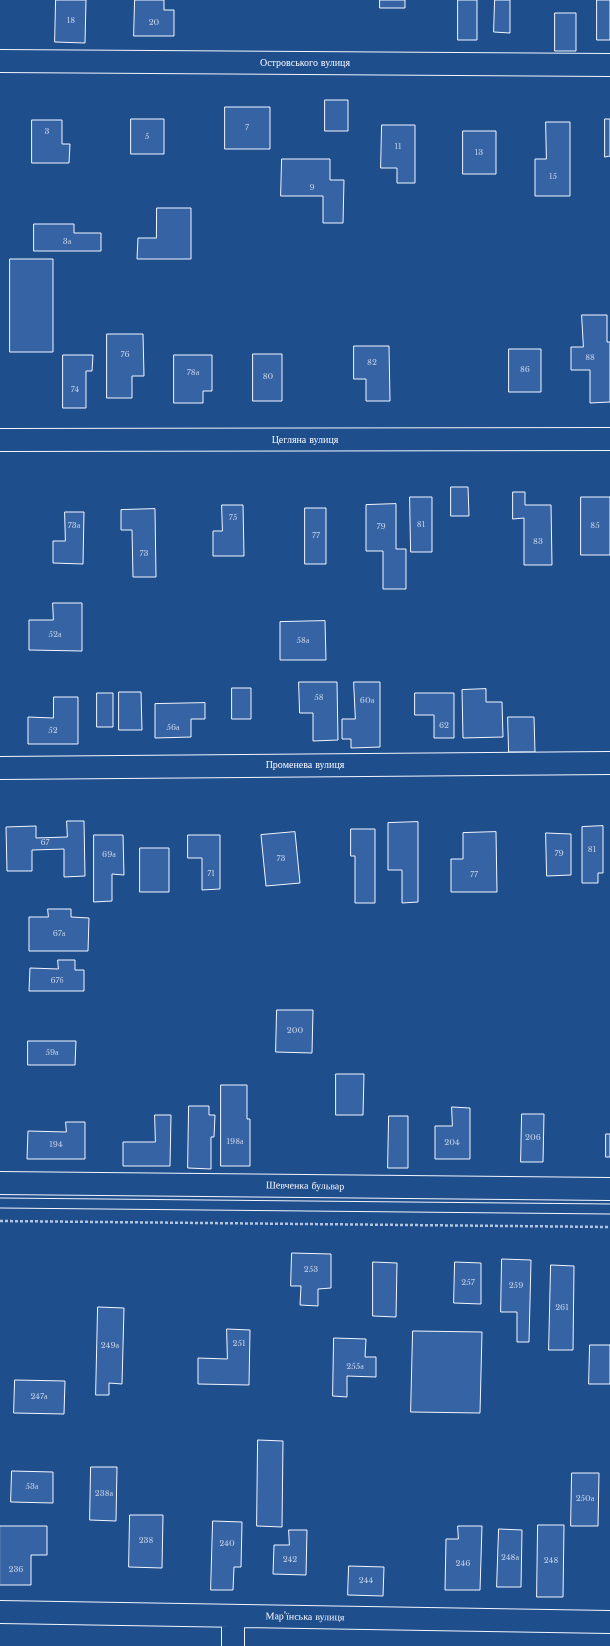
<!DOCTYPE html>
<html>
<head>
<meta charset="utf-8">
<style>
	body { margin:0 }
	canvas { display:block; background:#1f4e8c }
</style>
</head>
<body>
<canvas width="610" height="1646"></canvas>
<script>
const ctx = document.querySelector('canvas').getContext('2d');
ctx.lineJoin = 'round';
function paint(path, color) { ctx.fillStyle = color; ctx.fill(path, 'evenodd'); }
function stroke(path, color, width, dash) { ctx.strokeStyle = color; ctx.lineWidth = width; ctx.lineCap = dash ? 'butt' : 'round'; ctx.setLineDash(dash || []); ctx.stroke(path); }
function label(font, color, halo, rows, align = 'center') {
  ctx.font = font + ' "Libre Baskerville",serif'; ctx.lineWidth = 3; ctx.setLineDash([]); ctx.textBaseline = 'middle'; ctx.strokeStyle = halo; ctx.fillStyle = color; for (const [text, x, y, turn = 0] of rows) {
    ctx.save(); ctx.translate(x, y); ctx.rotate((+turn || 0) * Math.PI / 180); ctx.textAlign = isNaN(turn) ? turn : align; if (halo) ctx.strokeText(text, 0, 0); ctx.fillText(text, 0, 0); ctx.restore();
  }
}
const building = new Path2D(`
	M56 0H86L85 43 55 42Z
	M135 0H164V10H174V36H134Z
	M380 0H405V8H380Z
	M458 0H477V40H458Z
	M495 0H510V33L494 32Z
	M597 0H610V40H597Z
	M555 13H576V51H555Z
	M325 100H348V131H325Z
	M225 107H270V149H225Z
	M131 119H164V154H131Z
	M605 119H610V156L605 157Z
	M32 120H62V144H70L69 163H32Z
	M546 122H570V196H535V159H546Z
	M382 125H415V183H397V168H381Z
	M463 131H496V174H463Z
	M282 159H330V180H344L343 223H323V196H281Z
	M157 208H191V259H137L138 238H156Z
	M34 224H74V233H101V251H34Z
	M10 259H53V352H10Z
	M582 315H607V342H610V402L590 403V370H571V347H583Z
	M107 334H143L144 376H132V398H107Z
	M354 346H389L390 401H366V379H354Z
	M509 349H541V392H509Z
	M253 354H282V401H253Z
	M63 355H93L92 371H86V408H63Z
	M174 355H212V391H203V403H174Z
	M451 487H468L469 516H451Z
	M513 492H525V505H551L552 565H524V518L513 519Z
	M410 497H432V552H411Z
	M581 497H610V555H581Z
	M396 504V549H406V589H383V551H366V505Z
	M222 505H243L244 556H213V531H222Z
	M305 508H326V564H305Z
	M155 509 156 577H133L132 530H121V510Z
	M65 512H84L83 564 53 563V541H65Z
	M53 603H82V651L29 650V620H53Z
	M325 621 326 660H280V622Z
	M299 682H337L338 740 313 741V713H300Z
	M354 682H380V747L351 748V739H342V719H355Z
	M232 688H251V719H232Z
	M486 689V702H502L503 737 463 738 462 690Z
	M119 692H141L142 730H119Z
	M97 693H113V727H97Z
	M415 693H454V738H434V715H415Z
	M54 697H78V744H28V717L53 718Z
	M205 703V719H191V737L155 738V704Z
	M508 717H534L535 752H509Z
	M67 821H84L85 876 64 877V849L32 850V871H7L6 827 36 826V838L67 837Z
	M418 822V902L402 903V870H388V823Z
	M603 826V873H598V883H582V827Z
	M351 829H375V903H355V856H351Z
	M295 832 300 883 266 886 261 835Z
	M496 832 497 892H451V859H463V833Z
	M546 833 571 834V875L547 876Z
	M94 835H123L124 875 112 874V901L94 902Z
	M188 835H220V889L202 890V858H188Z
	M140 848H169V892H140Z
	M48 909H71V917L89 918 88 951H29V917H48Z
	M58 960H75V970H84V991H29L30 968 58 969Z
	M277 1010H313L312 1053 276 1052Z
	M28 1041H76L75 1065H28Z
	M336 1074H364L363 1115H336Z
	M221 1085H247V1119H250V1166H221Z
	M189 1106H209V1115H215L214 1137H211V1169L188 1168Z
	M452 1107 470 1108V1159H435V1126H452Z
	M522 1114H544L543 1162H521Z
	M155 1115H171L170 1166H123V1142H155Z
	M389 1116H408V1168H388Z
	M66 1122H85V1159H27L28 1131 66 1132Z
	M606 1134H610V1157H606Z
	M292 1253 331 1254V1288L318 1289V1306L300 1305 301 1286H291Z
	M502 1259 531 1260 529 1342H517V1312H501Z
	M373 1262 397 1263 396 1317 373 1316Z
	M455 1262 481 1263V1304L454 1303Z
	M551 1265 574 1266 573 1350H549Z
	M98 1307 124 1308 122 1384 109 1383V1395H96Z
	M227 1329 250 1330 249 1385 198 1384V1358L227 1359Z
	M413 1331 482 1332 480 1413 411 1412Z
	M334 1338 366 1339 365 1357H376V1377L347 1376V1397L333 1396Z
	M590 1345H610V1384H589Z
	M15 1380 65 1381 64 1414 14 1413Z
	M258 1440 283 1441 282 1527 257 1526Z
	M91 1467H117L116 1521 90 1520Z
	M12 1471 53 1472V1503L11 1502Z
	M572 1473H599L598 1526H571Z
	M130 1515H163L162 1568 129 1567Z
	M213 1521 242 1522 241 1567H234L233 1590H211Z
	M538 1525H564L563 1597H537Z
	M0 1526H47V1555H31V1585H0Z
	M458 1526H482L480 1590H445L446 1539H458Z
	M499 1529 522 1530 521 1587H497Z
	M289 1530H307L306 1575 273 1574 274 1545H289Z
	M349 1566 384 1567 383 1596 348 1595Z`);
paint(building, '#3563a3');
stroke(building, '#f2f6ff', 1);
const minor = new Path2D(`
	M0 61 610 65
	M0 440 610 439
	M0 768 610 763
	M0 1183 610 1189
	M0 1612 610 1622
	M233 1646V1616`);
stroke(minor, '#f2f6ff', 24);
stroke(new Path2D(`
	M0 1221 610 1227`), '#b3c4dc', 2.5, [3, 2]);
stroke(minor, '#1f4e8c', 22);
stroke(new Path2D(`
	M0 1198 610 1204
	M0 1208 610 1214`), '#f2f6ff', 1);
label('8px', '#c3d1e8', null, [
	["18",71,21],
	["20",154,23],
	["7",247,128],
	["3",47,132],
	["5",147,137],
	["11",398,147],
	["13",479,153],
	["15",553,177],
	["9",312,188],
	["3а",67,242],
	["76",125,355],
	["88",590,358],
	["82",372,363],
	["86",525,370],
	["78а",193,373],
	["80",268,377],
	["74",75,390],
	["75",233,518],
	["81",421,525],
	["73а",74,526],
	["85",595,526],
	["79",381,527],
	["77",316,536],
	["83",538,542],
	["73",144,554],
	["52а",55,635],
	["58а",303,641],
	["58",319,698],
	["60а",367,701],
	["62",444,726],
	["56а",173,728],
	["52",53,731],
	["67",45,843],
	["81",592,850],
	["79",559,854],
	["69а",109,855],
	["73",281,859],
	["71",211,874],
	["77",474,875],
	["67а",59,934],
	["67б",57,981],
	["200",295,1031],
	["59а",52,1053],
	["206",533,1138],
	["198а",235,1142],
	["204",452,1143],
	["194",56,1145],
	["253",311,1270],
	["257",468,1283],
	["259",516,1286],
	["261",562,1308],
	["251",239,1344],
	["249а",110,1346],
	["255а",355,1367],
	["247а",39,1397],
	["53а",32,1487],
	["238а",104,1494],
	["250а",585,1499],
	["238",146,1541],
	["240",227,1544],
	["248а",510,1558],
	["242",290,1560],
	["248",551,1561],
	["246",463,1564],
	["236",16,1570],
	["244",366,1581]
]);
label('10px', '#f2f6ff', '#1f4e8c', [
	["Островського вулиця",305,63],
	["Цегляна вулиця",305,440],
	["Променева вулиця",305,765],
	["Шевченка бульвар",305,1186,1],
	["Мар'їнська вулиця",305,1617,1]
]);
</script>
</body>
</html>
